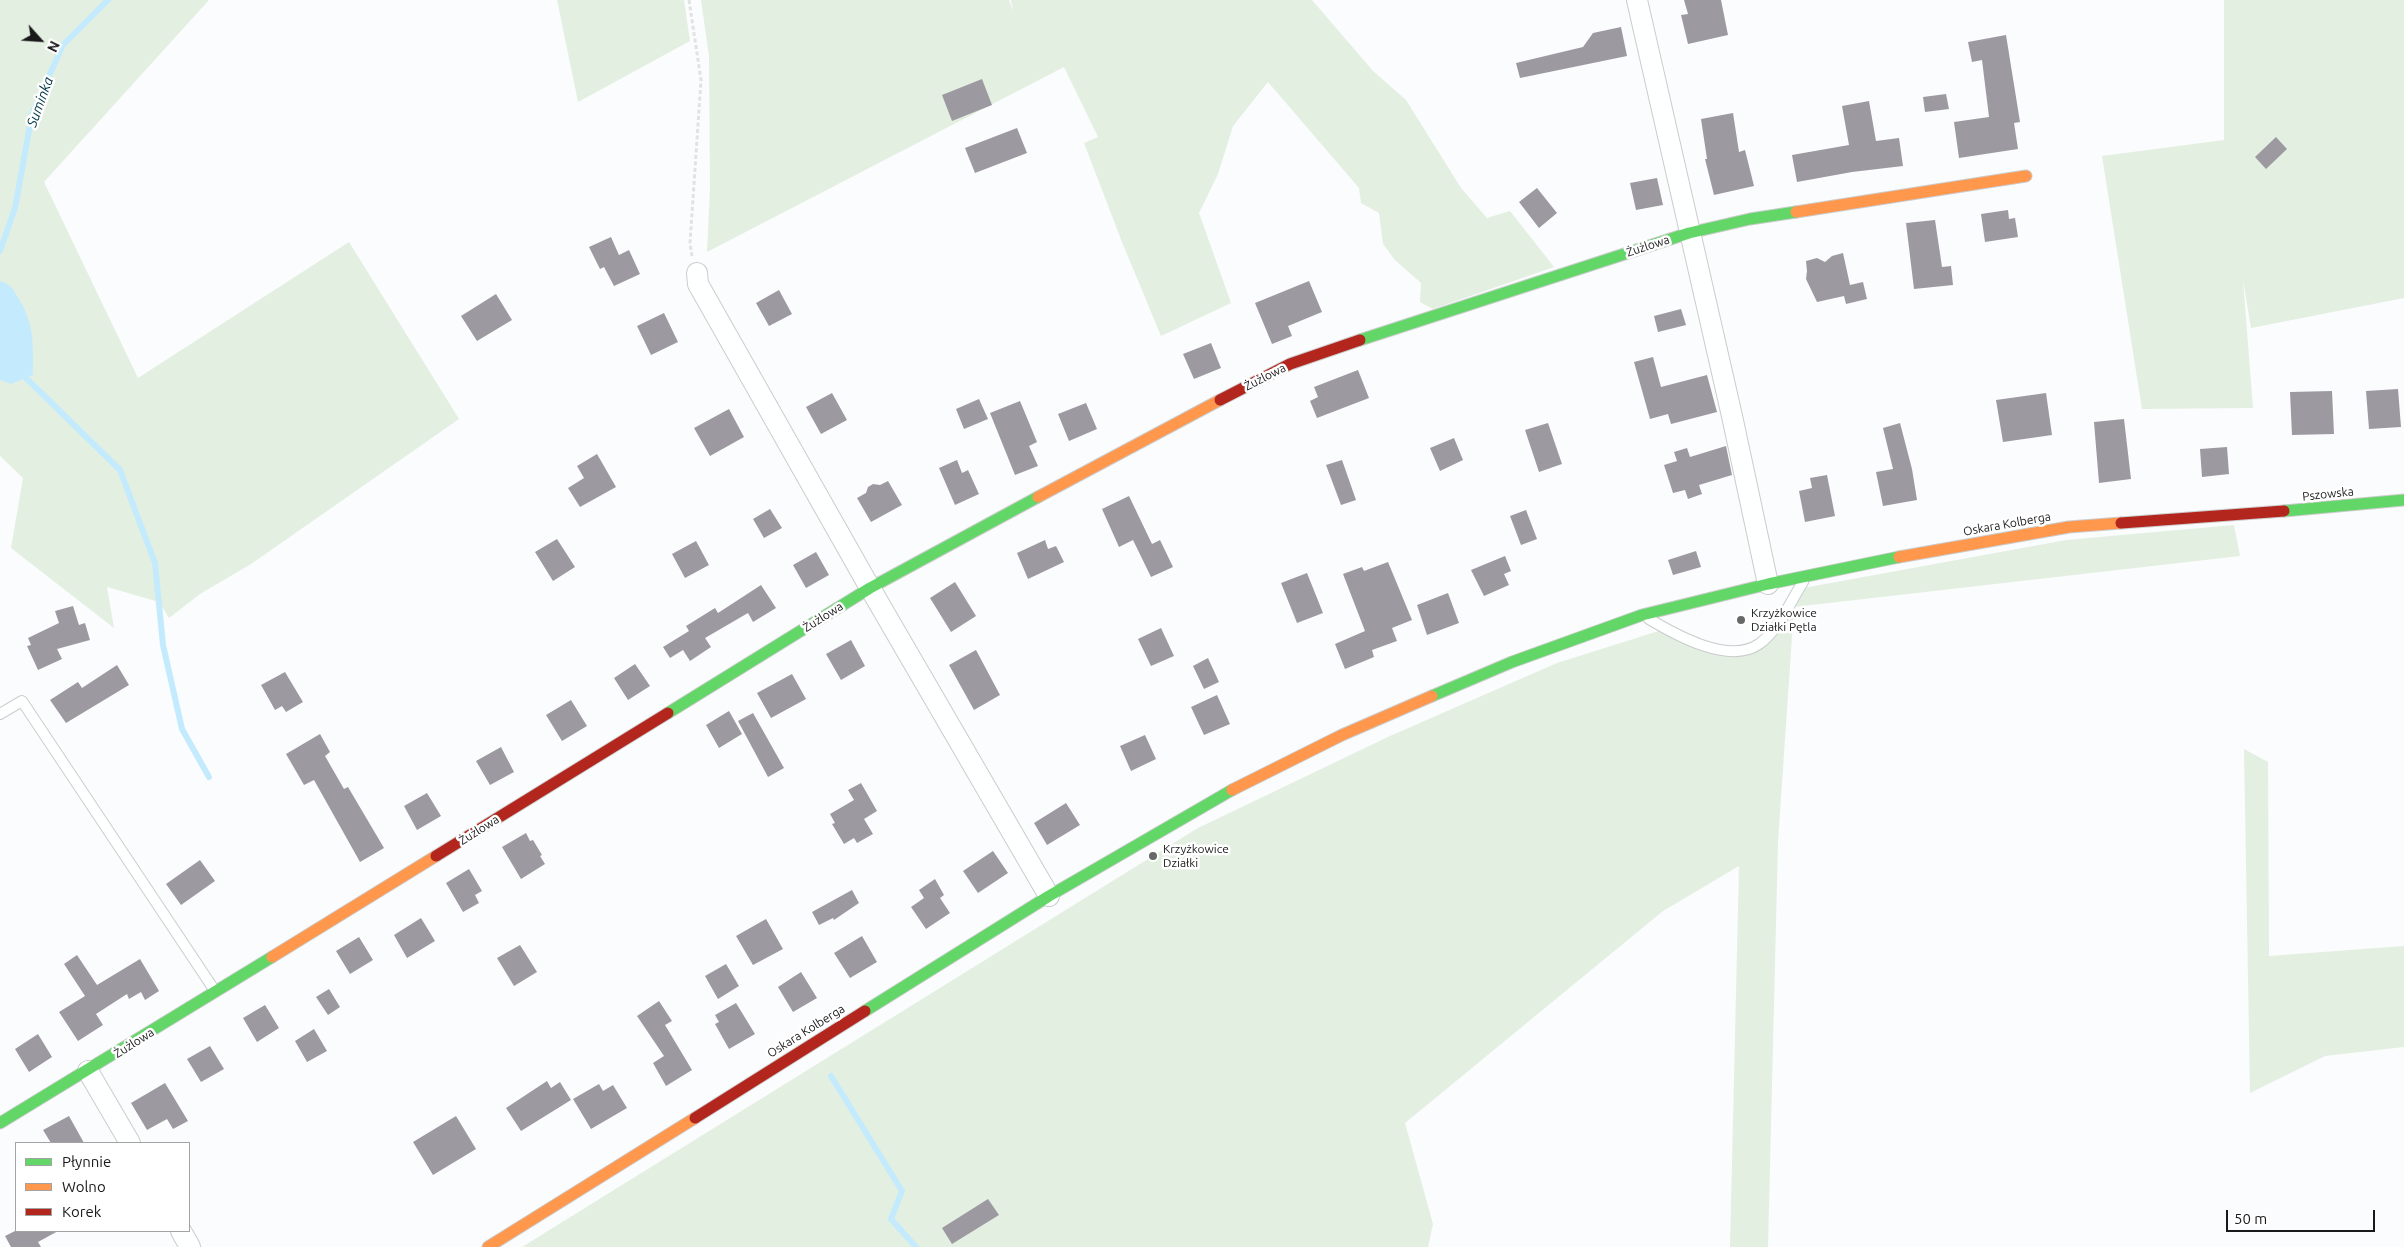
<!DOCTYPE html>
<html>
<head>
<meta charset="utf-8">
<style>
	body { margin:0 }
	#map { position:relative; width:2404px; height:1247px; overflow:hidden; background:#fbfcfd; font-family:Ubuntu,sans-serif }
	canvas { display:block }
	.legend { position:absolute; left:15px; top:1142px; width:175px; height:90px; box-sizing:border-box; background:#fff; border:1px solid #a3a3a3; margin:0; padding:6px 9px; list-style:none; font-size:15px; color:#19191a }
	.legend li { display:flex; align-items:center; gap:10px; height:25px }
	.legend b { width:25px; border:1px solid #a3a3a3 }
	.north { position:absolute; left:15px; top:15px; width:50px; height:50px; -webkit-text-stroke:4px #fff; paint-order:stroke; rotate:116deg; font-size:14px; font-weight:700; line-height:20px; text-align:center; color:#19191a }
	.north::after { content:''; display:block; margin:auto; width:18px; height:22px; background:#19191a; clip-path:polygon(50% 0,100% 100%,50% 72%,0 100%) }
	.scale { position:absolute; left:2226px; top:1210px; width:149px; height:22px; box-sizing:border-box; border:2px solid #19191a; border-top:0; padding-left:6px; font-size:15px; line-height:18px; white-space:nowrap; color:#19191a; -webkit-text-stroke:4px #fff; paint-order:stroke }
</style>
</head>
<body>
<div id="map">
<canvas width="2404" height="1247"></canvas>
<ul class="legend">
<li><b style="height:6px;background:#63d668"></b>Płynnie</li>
<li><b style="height:6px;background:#ff974d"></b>Wolno</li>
<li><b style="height:6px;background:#b3261e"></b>Korek</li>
</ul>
<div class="north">N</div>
<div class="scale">50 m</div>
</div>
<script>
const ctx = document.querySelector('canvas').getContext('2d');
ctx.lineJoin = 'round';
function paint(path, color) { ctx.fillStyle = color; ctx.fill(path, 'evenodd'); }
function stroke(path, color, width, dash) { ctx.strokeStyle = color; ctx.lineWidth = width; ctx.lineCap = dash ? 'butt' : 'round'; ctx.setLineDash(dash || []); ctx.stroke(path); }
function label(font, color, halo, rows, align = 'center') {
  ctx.font = font + ' Ubuntu,sans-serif'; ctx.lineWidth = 5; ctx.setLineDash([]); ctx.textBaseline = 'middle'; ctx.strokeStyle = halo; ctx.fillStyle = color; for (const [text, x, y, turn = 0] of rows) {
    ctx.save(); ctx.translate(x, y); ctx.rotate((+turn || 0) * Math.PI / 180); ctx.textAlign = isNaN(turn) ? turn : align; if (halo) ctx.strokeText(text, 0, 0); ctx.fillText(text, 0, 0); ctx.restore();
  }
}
paint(new Path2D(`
	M0 0H209L44 182 138 378 349 242 459 419 251 564 200 594 169 618 159 602 107 587 114 628 11 548 23 478 0 456Z
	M557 0H684L690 41 578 102Z
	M701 0H1009L1013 11 1011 0H1312L1373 71 1406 100 1461 188 1487 218 1510 211 1554 267 1433 309 1420 302 1421 283 1395 260 1383 244 1379 213 1361 203 1359 188 1268 82 1233 126 1218 174 1199 213 1231 303 1161 336 1122 242 1084 143 1098 137 1064 67 707 252 710 190 709 56Z
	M2224 0H2404V298L2251 328 2243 280 2253 408 2142 409 2102 156 2224 140Z
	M2234 525 2240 556 1794 607 1778 842 1768 1247H1730L1739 866 1663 911 1405 1123 1433 1224 1428 1247H522L1198 828 1390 736 1557 663 1665 629 1731 653 1758 645 1798 589 2066 540Z
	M2244 749 2268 762 2269 956 2404 946V1047L2325 1056 2250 1093Z`), '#e3efe0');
paint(new Path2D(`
	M0 281C11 284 13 289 19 299 35 326 33 345 33 375L11 384 0 380Z`), '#c4ebfd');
stroke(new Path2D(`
	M0 251 15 208 32 114 63 45 108 0
	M26 378 120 470 155 563 163 645 182 729 209 777
	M831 1076 902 1191 891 1219 916 1247`), '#c4ebfd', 6);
paint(new Path2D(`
	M1684 0H1721L1728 35 1688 44 1681 15 1688 14Z
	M1621 27 1627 56 1520 78 1516 63 1583 47 1593 33Z
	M2006 35 2020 122 2014 123 2018 149 1959 158 1954 122 1989 117 1982 60 1972 62 1968 42Z
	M982 79 992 105 952 121 942 95Z
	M1946 94 1949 109 1925 112 1923 97Z
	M1869 101 1876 141 1899 138 1903 166 1852 172 1797 182 1792 155 1849 145 1842 106Z
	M1733 113 1739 152 1745 150 1754 186 1714 195 1705 159H1707L1701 119Z
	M1017 128 1027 153 975 173 965 148Z
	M2276 137 2287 149 2266 169 2255 157Z
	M1657 178 1663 205 1636 210 1630 183Z
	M1537 188 1557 213 1539 228 1519 202Z
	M2008 210 2009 219 2015 218 2018 237 1985 242 1981 214Z
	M1935 220 1942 267 1951 266 1953 285 1914 289 1906 223Z
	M611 237 619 255 629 250 640 274 614 286 604 267 600 269 589 247Z
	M1843 253 1850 285 1863 282 1867 299 1846 304 1844 296 1817 302 1806 279 1807 271 1806 261 1817 258 1825 262 1832 256Z
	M1309 281 1322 312 1288 326 1292 336 1272 344 1255 303Z
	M779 290 792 314 769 326 756 303Z
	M496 294 512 320 477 341 461 316Z
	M1681 309 1686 325 1658 332 1654 316Z
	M664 313 678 342 651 355 637 326Z
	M1211 343 1221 368 1194 379 1183 354Z
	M1653 357 1661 387 1707 375 1717 412 1671 424 1668 414 1650 419 1634 362Z
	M1358 370 1369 398 1317 418 1310 401 1318 397 1314 387Z
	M2398 389 2401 427 2369 429 2366 391Z
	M2332 391 2334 434 2292 435 2290 392Z
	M832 393 847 420 821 434 806 407Z
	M2046 393 2052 435 2003 442 1996 400Z
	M979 399 988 419 964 429 956 409Z
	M1020 401 1037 442 1029 446 1038 466 1015 475 990 413Z
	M1086 403 1097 429 1069 441 1058 414Z
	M729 409 744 437 710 456 694 428Z
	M2124 419 2131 479 2099 483 2094 422Z
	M1548 423 1562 464 1539 472 1525 430Z
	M1900 423 1912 469 1917 500 1883 506 1876 472 1893 469 1883 428Z
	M1454 438 1463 460 1440 471 1430 448Z
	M1726 446 1732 475 1699 485 1702 494 1688 499 1685 490 1673 493 1664 465 1677 461 1674 452 1687 448 1690 457Z
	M2227 447 2229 474 2202 477 2200 449Z
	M597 454 616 487 580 507 568 488 584 478 577 466Z
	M957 460 962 473 968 470 979 494 955 505 939 468Z
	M1342 460 1356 500 1341 505 1326 465Z
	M1827 475 1835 516 1805 522 1799 491 1812 488 1810 478Z
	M888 481 902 505 871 522 857 498 866 493 868 487 873 484 880 485Z
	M1129 496 1152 544 1160 540 1173 567 1151 577 1133 540 1119 547 1102 509Z
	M770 509 782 528 764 538 753 519Z
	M1526 510 1537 539 1521 545 1510 516Z
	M557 539 575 567 553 581 535 552Z
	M1045 540 1048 549 1056 546 1064 562 1028 579 1017 553Z
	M696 541 709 565 685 578 672 554Z
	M1696 551 1701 567 1673 575 1668 560Z
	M816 552 829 575 806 588 793 565Z
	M1505 556 1511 571 1504 574 1509 585 1484 596 1471 570Z
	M1388 562 1412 620 1392 628 1397 641 1372 650 1374 657 1345 669 1335 644 1365 631 1343 574 1362 567 1364 571Z
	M1307 573 1323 613 1297 623 1281 583Z
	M955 582 976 616 951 632 930 598Z
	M761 585 776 608 753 622 748 613 705 638 711 647 690 661 683 650 670 658 663 647 689 631 686 626 715 608 718 613Z
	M1448 593 1459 623 1427 635 1417 605Z
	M73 606 79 625 85 623 90 640 57 649 62 659 38 670 27 646 31 645 28 638 59 623 55 611Z
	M1161 628 1174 656 1151 666 1138 639Z
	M851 640 865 666 841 680 826 654Z
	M976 650 1000 695 974 710 949 665Z
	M1208 658 1219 682 1204 689 1193 666Z
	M635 664 650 686 628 700 614 678Z
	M117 665 129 685 66 723 50 700 78 682 82 688Z
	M285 672 303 702 286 712 282 706 275 710 261 685Z
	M792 674 806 699 771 718 757 693Z
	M1217 695 1230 724 1204 735 1191 707Z
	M571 700 587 726 562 741 546 715Z
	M729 711 742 734 719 748 706 725Z
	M753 713 784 768 768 777 738 721Z
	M320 734 330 752 325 756 344 789 348 787 384 848 360 862 314 780 304 785 286 754Z
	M1145 735 1156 759 1131 771 1120 746Z
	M501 747 514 772 490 785 476 761Z
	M861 783 877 811 864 819 873 834 857 843 854 838 844 844 832 824 835 823 830 814 854 800 848 790Z
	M427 793 441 816 417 830 404 806Z
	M1066 803 1080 825 1047 845 1034 823Z
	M526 833 530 841 533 840 542 855 540 856 545 864 521 879 502 847Z
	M993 851 1008 873 978 893 963 871Z
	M200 860 215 881 181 905 166 884Z
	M469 869 482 891 475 895 479 903 463 912 446 883Z
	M935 879 944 895 940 898 950 913 926 929 911 907 924 898 919 890Z
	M852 890 859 903 834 920 833 918 819 925 812 912Z
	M421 918 435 941 407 958 394 935Z
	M766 919 783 949 753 965 736 936Z
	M862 936 877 962 850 978 834 953Z
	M359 937 373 960 350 974 336 951Z
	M520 945 537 972 514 986 497 958Z
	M77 955 97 985 140 959 159 991 145 1000 141 992 129 999 127 994 96 1014 103 1025 78 1041 59 1012 85 996 64 964Z
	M726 964 739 986 718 999 705 976Z
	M801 972 817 998 793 1012 778 987Z
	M329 989 340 1007 328 1015 316 997Z
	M659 1001 672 1021 665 1025 692 1070 666 1086 653 1063 664 1056 637 1016Z
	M736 1003 755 1034 729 1049 715 1024 719 1022 715 1015Z
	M265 1005 279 1028 257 1042 243 1018Z
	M314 1029 327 1051 307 1062 295 1041Z
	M38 1034 52 1057 29 1072 15 1049Z
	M210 1046 224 1069 201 1082 187 1059Z
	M547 1081 551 1088 560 1082 571 1100 521 1131 506 1108Z
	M165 1083 188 1121 173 1129 167 1119 147 1130 131 1103Z
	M599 1084 603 1091 613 1085 627 1108 591 1129 573 1099Z
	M69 1116 84 1143H51L43 1130Z
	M456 1116 476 1149 433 1175 413 1142Z
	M988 1199 999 1215 952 1244 942 1228Z
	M15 1231H58L38 1242 41 1247H11L5 1236Z`), '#9d99a1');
const lane = new Path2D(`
	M1649 619C1676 635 1729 665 1759 644 1779 630 1790 602 1803 582
	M0 714 22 701 215 991`);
const street = new Path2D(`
	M1637 0 1732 416 1768 584
	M697 273 698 284 870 588 1049 896
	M88 1071 130 1143
	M181 1231 190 1247`);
const fast = new Path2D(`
	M1360 340 1689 233 1750 219 1796 212
	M2284 511 2404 500
	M1432 696 1512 662 1642 615 1768 584 1899 557
	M668 713 870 588 1038 497
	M865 1011 1049 896 1232 790
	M0 1123 272 957`);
const slow = new Path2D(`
	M1796 212 2026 176
	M1038 497 1220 400
	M1899 557 2069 527 2121 523
	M1232 790 1342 735 1432 696
	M272 957 436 856
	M488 1247 695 1118`);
const jam = new Path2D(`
	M1220 400 1290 364 1360 340
	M2121 523 2284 511
	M436 856 668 713
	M695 1118 865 1011`);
stroke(lane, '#cbcccd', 12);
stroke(street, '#cbcccd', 22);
stroke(fast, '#cbcccd', 13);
stroke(slow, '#cbcccd', 13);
stroke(jam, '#cbcccd', 13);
stroke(new Path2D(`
	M689 0 701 80 690 243 692 256`), '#e2e2e3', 3, [4, 2.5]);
stroke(lane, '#feffff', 10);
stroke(street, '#feffff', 20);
stroke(fast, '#63d668', 11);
stroke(slow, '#ff974d', 11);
stroke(jam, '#b3261e', 11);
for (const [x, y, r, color] of [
	[1741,620,5,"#686869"],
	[1153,856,5,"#686869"]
]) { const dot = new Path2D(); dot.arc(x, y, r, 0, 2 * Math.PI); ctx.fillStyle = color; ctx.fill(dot); stroke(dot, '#fff', 2); }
label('12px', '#19191a', '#fff', [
	["Żużlowa",1648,246,-18],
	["Żużlowa",1265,377,-27],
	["Pszowska",2328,494,-6],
	["Oskara Kolberga",2007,524,-10],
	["Żużlowa",823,617,-32],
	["Żużlowa",479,830,-32],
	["Oskara Kolberga",806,1031,-32],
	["Żużlowa",134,1043,-32]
]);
label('12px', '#19191a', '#fff', [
	["Krzyżkowice",1751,613],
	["Działki Pętla",1751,627],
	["Krzyżkowice",1163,849],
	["Działki",1163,863]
], 'left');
label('italic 14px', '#023647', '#fff', [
	["Suminka",40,102,-70]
]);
</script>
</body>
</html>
